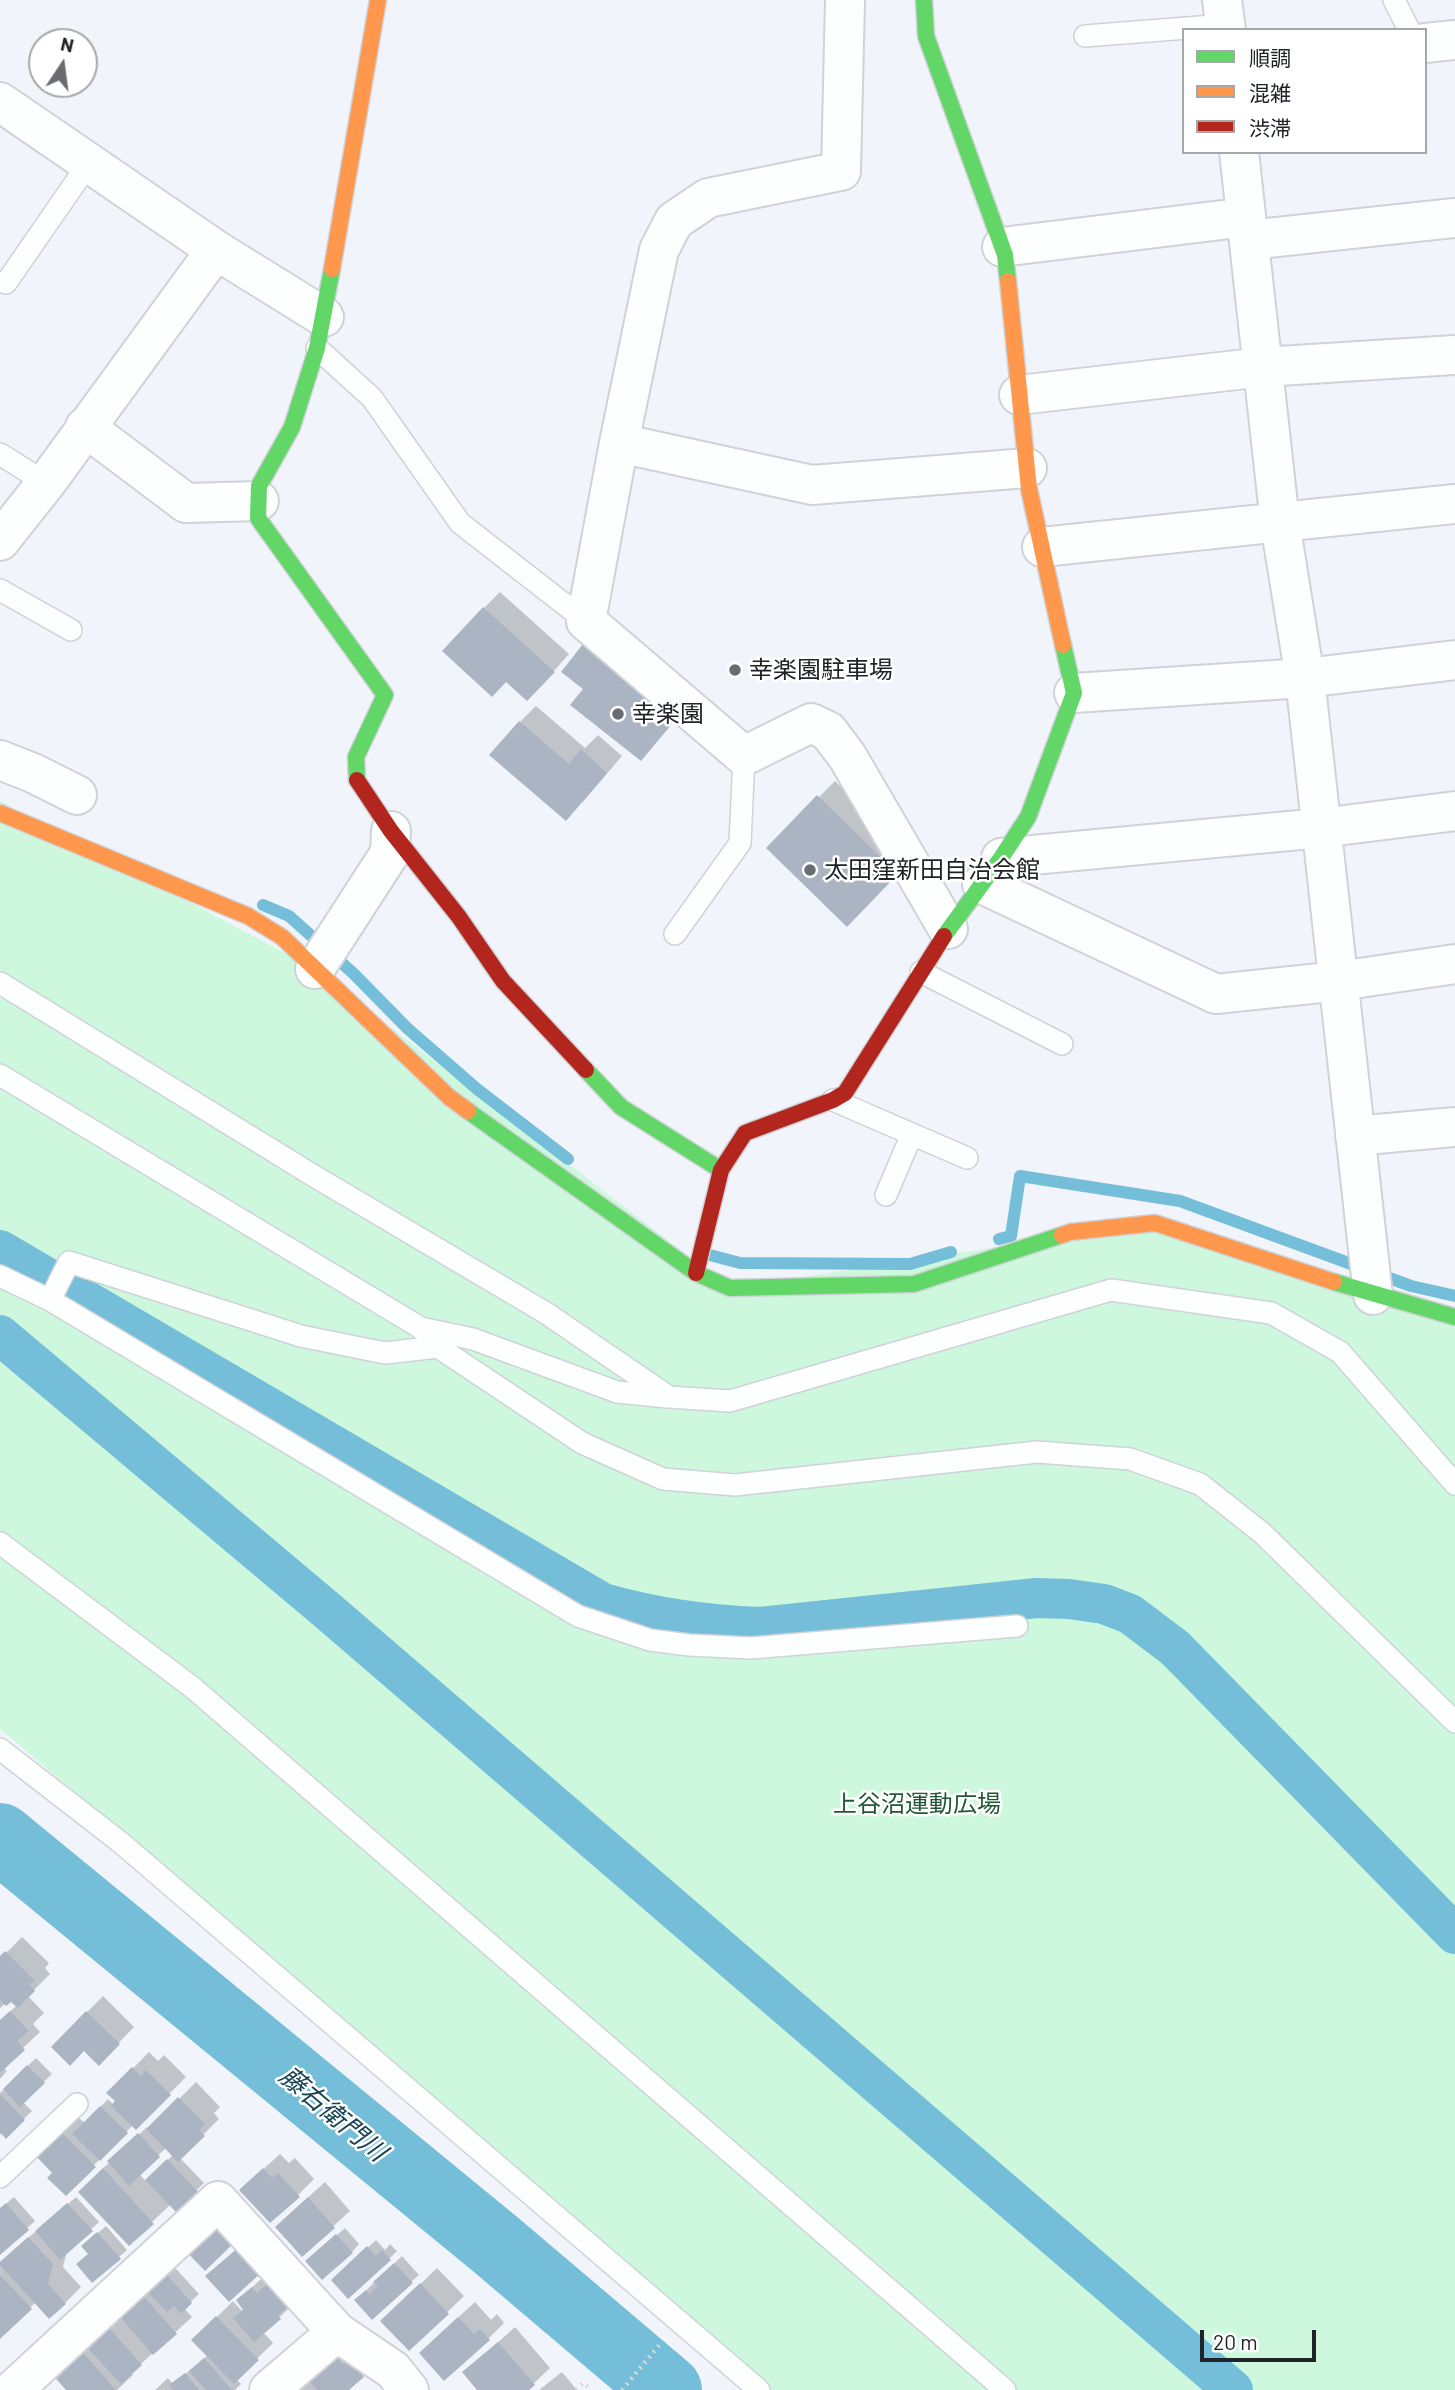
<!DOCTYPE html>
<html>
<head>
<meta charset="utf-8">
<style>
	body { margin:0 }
	#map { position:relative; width:1455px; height:2390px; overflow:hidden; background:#f1f5fb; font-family:Barlow,"Noto Sans JP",sans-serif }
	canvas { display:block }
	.legend { position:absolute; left:1182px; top:28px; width:245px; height:126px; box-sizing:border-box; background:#fff; border:2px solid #a6a7a9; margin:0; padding:9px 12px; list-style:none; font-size:21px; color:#202327 }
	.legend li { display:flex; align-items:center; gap:14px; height:35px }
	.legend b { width:35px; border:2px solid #a6a7a9 }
	.north { position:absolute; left:28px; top:28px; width:70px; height:70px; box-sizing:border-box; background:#fff; border:2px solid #a6a7a9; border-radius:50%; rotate:13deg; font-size:19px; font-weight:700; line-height:28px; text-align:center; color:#202327 }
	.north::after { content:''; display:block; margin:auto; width:24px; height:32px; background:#696c71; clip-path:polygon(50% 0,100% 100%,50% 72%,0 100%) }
	.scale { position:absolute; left:1200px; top:2330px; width:116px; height:32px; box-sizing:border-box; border:4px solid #202327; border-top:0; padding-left:9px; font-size:21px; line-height:24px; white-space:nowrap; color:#202327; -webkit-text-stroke:5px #fff; paint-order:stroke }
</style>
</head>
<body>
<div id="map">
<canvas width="1455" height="2390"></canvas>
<ul class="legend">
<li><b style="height:9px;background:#63d668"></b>順調</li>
<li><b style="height:9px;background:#ff974d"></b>混雑</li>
<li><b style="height:9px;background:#b3261e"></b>渋滞</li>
</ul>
<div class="north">N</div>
<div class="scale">20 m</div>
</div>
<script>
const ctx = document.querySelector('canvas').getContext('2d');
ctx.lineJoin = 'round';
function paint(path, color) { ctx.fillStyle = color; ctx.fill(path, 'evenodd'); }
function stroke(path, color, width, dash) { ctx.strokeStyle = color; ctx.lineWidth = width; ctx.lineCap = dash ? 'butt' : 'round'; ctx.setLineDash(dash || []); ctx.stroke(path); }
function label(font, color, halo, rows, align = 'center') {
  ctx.font = font + ' Barlow,"Noto Sans JP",sans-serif'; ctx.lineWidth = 5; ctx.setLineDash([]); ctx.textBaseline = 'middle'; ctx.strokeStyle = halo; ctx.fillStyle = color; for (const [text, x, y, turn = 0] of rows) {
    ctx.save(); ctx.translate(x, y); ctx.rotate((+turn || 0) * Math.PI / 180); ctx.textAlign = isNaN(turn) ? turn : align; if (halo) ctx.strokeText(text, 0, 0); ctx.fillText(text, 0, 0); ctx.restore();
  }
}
paint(new Path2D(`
	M0 801 315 969 730 1288 1155 1223 1455 1315V2390H772L293 1976 0 1729Z`), '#cdf8de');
paint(new Path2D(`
	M500 592 569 654 543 683 484 608Z
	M536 706 585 748 598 735 622 756 582 803 520 722Z
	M835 781 913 857 847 924 769 848Z
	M22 1937 49 1963 45 1968 50 1974 28 1996 44 2013 33 2024 40 2032 3 2067 7 2071 0 2079V2021L17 2005 11 1999 0 2008V1959Z
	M103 1996 134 2027 99 2063 84 2049 53 2047Z
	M149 2052 158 2061 164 2055 186 2077 136 2127 133 2125 66 2194 55 2172 37 2155 77 2116 85 2123 108 2099 114 2105 117 2101 109 2093Z
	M36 2058 52 2074 23 2102 32 2111 6 2136 3 2133 0 2135V2093Z
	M196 2082 220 2107 214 2113 219 2119 180 2158 204 2183 176 2210 171 2204 129 2244 96 2175 147 2127 149 2129ZM166 2148 173 2155 146 2181 139 2174Z
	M280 2154 289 2163 295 2158 314 2179 298 2195 258 2174Z
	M325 2182 350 2211 302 2255 293 2211Z
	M14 2197 35 2221 0 2253V2209Z
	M76 2197 99 2222 67 2251 63 2267 81 2287 65 2303 36 2302 1 2335 0 2262Z
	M106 2226 127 2250 119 2257 90 2253 91 2239Z
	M345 2228 359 2244 352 2252 315 2254Z
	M376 2240 385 2250 390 2244 397 2251 389 2259 333 2280Z
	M402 2256 419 2275 411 2282 356 2300Z
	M167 2259 199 2294 184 2308 192 2317 131 2373 133 2375 117 2390H68L52 2372Z
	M437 2268 464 2296 409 2349 399 2305Z
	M269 2272 296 2302 263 2332 273 2343 236 2379 241 2384 235 2390H155L168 2378 173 2384 208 2355 194 2340 233 2301 242 2311 245 2309 238 2300Z
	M475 2302 491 2320 497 2314 504 2323 488 2339 437 2337Z
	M515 2327 550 2368 527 2390H479L464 2373Z
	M341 2346 371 2368 346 2390H285Z
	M562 2372 577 2390H539Z`), '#0003');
stroke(new Path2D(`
	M263 905 289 916 354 974 407 1028 477 1089 568 1159
	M999 1239 1011 1236 1020 1176 1180 1201 1411 1286 1455 1296
	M706 1254 740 1263 910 1264 951 1252`), '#74bed9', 12);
stroke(new Path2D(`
	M0 1250 603 1603C656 1618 706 1625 760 1627L1037 1598 1069 1599 1104 1604 1130 1614 1175 1648 1455 1934
	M0 1335 329 1612 1233 2390`), '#74bed9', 40);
stroke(new Path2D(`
	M0 1838 495 2244 667 2390`), '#74bed9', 70);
paint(new Path2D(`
	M483 607 555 672 527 701 506 682 492 697 442 651Z
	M583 644 676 719 641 761 570 705 583 689 561 672Z
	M519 721 569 764 581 749 607 773 566 821 489 755Z
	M817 795 898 874 847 927 766 848Z
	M5 1951 35 1981 30 1985 35 1991 18 2008 11 2002 6 2006 0 2000V1956Z
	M10 2011 29 2031 17 2041 25 2050 0 2073V2020Z
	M86 2011 120 2044 99 2066 84 2051 70 2066 51 2047Z
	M27 2065 45 2083 20 2107 3 2089Z
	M132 2067 141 2076 146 2070 171 2095 136 2130 111 2106 115 2101 106 2093Z
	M0 2094 25 2120 6 2139 0 2132Z
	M178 2097 205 2124 199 2130 205 2136 178 2162 146 2129Z
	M100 2106 128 2133 100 2161 72 2134Z
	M60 2131 96 2167 66 2196 47 2178 52 2173 35 2155Z
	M138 2133 160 2157 129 2186 107 2161Z
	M167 2159 198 2192 176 2212 145 2180Z
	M103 2168 154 2224 129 2246 78 2192Z
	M263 2168 272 2178 278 2173 300 2197 270 2223 239 2190Z
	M308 2197 335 2228 302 2257 275 2227Z
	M6 2203 29 2230 0 2255V2208Z
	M67 2203 93 2231 60 2260 35 2231Z
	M213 2217 235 2242 205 2271 182 2247Z
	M97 2232 121 2259 92 2283 76 2264 88 2254 81 2246Z
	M336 2234 353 2253 322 2280 305 2261Z
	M28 2237 53 2264 48 2284 66 2304 49 2319 0 2265V2262Z
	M367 2246 376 2256 382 2250 391 2260 348 2299 331 2280Z
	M239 2247 262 2272 229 2302 205 2276Z
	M394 2263 413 2283 372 2320 354 2300 366 2290 369 2294 378 2286 373 2282Z
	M158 2265 192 2303 181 2314 174 2306 167 2312 139 2283Z
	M0 2275 32 2309 0 2339Z
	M271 2281 291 2304 278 2315 281 2319 254 2342 233 2318 243 2310 236 2300 252 2287 257 2293Z
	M420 2283 449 2314 409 2351 380 2321Z
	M139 2291 177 2334 153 2355 115 2311Z
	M216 2316 259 2360 234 2384 191 2340Z
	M458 2317 474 2334 480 2329 490 2340 444 2381 419 2353Z
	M103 2321 142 2365 121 2384 81 2341Z
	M498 2342 535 2385 529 2390H477L462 2372Z
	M78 2347 116 2390H66L50 2372Z
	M333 2353 343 2364 349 2359 364 2377 349 2390H317L305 2376Z
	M204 2358 232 2390H206L189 2371Z
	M185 2373 199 2390H173L169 2385Z`), '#aab4c2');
const lane = new Path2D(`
	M1394 0 1409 30
	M1085 36 1225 25
	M6 283 89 163
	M317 348 372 398 460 523 586 621
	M0 454 46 483
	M0 590 71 630
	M675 934 740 843 744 756
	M921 972 1062 1044
	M0 983 314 1176 546 1313 669 1397 730 1401 1111 1290 1271 1313 1340 1352 1455 1484
	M0 1075 421 1328 438 1347 582 1443 663 1479 735 1485 1037 1452 1130 1459 1200 1484 1262 1533 1455 1722
	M833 1100 967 1158
	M886 1195 912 1134
	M0 1276 50 1300 578 1616 650 1640 689 1645 751 1648 1017 1626
	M50 1300 69 1262 301 1336 385 1353 438 1347
	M421 1328 473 1339 617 1392 667 1397
	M0 1543 192 1687 1005 2390
	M0 1749 120 1842 759 2390
	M0 2177 77 2104`);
const street = new Path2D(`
	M845 0 841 171 708 198 674 221 659 250 619 443 586 621 744 756 811 723 828 731 847 756 948 929
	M1222 0 1226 30
	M1425 43 1455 40
	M0 102 216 250 324 317
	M1239 152 1280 523 1305 678 1373 1295
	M1249 240 1455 218
	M1002 247 1246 217
	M1019 395 1263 367 1455 355
	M85 427 186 503 259 501
	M619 443 812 485 1027 468
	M0 541 46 483 216 250
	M1042 547 1455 504
	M1074 693 1305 678 1455 660
	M0 760 33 773 77 795
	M1001 858 1321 828 1455 811
	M982 884 1216 994 1339 981 1455 964
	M315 969 390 853 391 831
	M1355 1136 1455 1127
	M13 2390 218 2201 337 2332 393 2370 409 2390
	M269 2390 337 2332`);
const fast = new Path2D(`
	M924 0 926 36 1005 255 1008 281
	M332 269 317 348 292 427 259 486 258 518 385 695 356 757 357 780
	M944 936 1001 858 1028 817 1074 693 1063 645
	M586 1070 621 1107 721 1170
	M468 1111 696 1273 730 1288 914 1284 1062 1235
	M1334 1282 1455 1317`);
const slow = new Path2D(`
	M332 269 378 0
	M1008 281 1029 489 1063 645
	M0 813 248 916 282 937 449 1097 468 1111
	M1062 1235 1071 1232 1155 1223 1334 1282`);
const jam = new Path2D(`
	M357 780 391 831 459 917 503 981 586 1070
	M696 1273 721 1170 745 1133 833 1100 845 1093 944 936`);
stroke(lane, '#cfd2d7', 24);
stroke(street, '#cfd2d7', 42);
stroke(fast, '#cfd2d7', 19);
stroke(slow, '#cfd2d7', 19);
stroke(jam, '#cfd2d7', 19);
stroke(new Path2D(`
	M576 2390 583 2383 592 2390
	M622 2390 661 2343`), '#d8d9db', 4.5, [2, 5]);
stroke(lane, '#fdfefe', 21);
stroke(street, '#fdfefe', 38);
stroke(fast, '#63d668', 16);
stroke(slow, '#ff974d', 16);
stroke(jam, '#b3261e', 16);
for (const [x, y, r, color] of [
	[735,670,7,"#696c71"],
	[618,714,7,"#696c71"],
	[810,870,7,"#696c71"]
]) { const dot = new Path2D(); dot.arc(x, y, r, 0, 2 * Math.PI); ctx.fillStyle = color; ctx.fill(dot); stroke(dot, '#fff', 2.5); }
label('24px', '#202327', '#fff', [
	["幸楽園駐車場",749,670],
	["幸楽園",632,714],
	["太田窪新田自治会館",824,870]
], 'left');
label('24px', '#205835', '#fff', [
	["上谷沼運動広場",917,1804]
]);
label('italic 26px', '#164252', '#fff', [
	["藤右衛門川",333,2114,40]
]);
</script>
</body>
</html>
